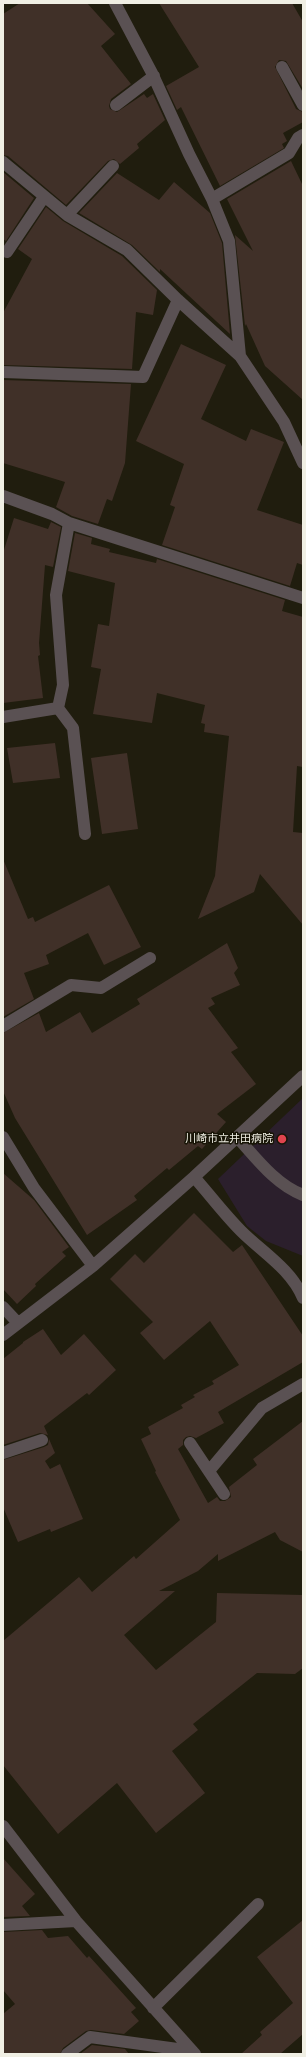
<!DOCTYPE html>
<html>
<head>
<meta charset="utf-8">
<style>
	body { margin:0 }
	#map { position:relative; width:306px; height:2057px; overflow:hidden; background:#201d0e; font-family:Karla,sans-serif }
	canvas { display:block }
	.frame { position:absolute; inset:0; border:4px solid #f0efe4; pointer-events:none }
</style>
</head>
<body>
<div id="map">
<canvas width="306" height="2057"></canvas>
<div class="frame"></div>
</div>
<script>
const ctx = document.querySelector('canvas').getContext('2d');
ctx.lineJoin = 'round';
function paint(path, color) { ctx.fillStyle = color; ctx.fill(path, 'evenodd'); }
function stroke(path, color, width, dash) { ctx.strokeStyle = color; ctx.lineWidth = width; ctx.lineCap = dash ? 'butt' : 'round'; ctx.setLineDash(dash || []); ctx.stroke(path); }
function label(font, color, halo, rows, align = 'center') {
  ctx.font = font + ' Karla,"Noto Sans JP",sans-serif'; ctx.lineWidth = 3; ctx.setLineDash([]); ctx.textBaseline = 'middle'; ctx.strokeStyle = halo; ctx.fillStyle = color; for (const [text, x, y, turn = 0] of rows) {
    ctx.save(); ctx.translate(x, y); ctx.rotate((+turn || 0) * Math.PI / 180); ctx.textAlign = isNaN(turn) ? turn : align; if (halo) ctx.strokeText(text, 0, 0); ctx.fillText(text, 0, 0); ctx.restore();
  }
}
paint(new Path2D(`
	M303 1098V1256L266 1241 247 1226 218 1179Z`), '#2b1f2c');
paint(new Path2D(`
	M20 3H87L115 34 101 46 131 84 111 99 109 106 110 109 117 112 144 94 147 98 153 94 165 120 137 144 139 148 120 164 114 159 108 161 66 205 8 156 3 155V14Z
	M159 3H292L303 22V89L286 61 279 60 275 67 296 109 303 112V122L283 133 287 141 282 144 284 148 220 186 181 107 177 110 166 86 199 67Z
	M291 161 303 186V400L265 366 246 324 245 326 235 235 253 251 227 199Z
	M3 172 34 198 6 241 3 239Z
	M117 173 159 200 174 182 210 213 222 243 230 334 160 269V272L132 245 79 213Z
	M46 207 63 221 122 256 157 290 153 315 136 312 132 369 3 365V313L32 259 18 249Z
	M181 344 226 365 201 419 246 441 251 429 284 442 257 510 303 525V565L297 563 290 586 162 545 175 507 170 505 184 464 136 441Z
	M3 380 131 384 125 463 112 501 107 499 98 524 72 516 56 507 65 482 3 463Z
	M14 518 48 529 51 522 61 527 53 567 45 565 39 643 40 655 38 656 43 698 3 703V553Z
	M75 533 92 538 91 544 110 549 109 552 156 563 157 559 285 600 282 611 303 617V767L297 766 293 832 303 833V925L260 874 254 892 198 919 215 876 229 736 204 732 205 724 201 723 205 705 157 693 152 723 93 714 101 669 91 667 98 624 109 626 115 583 68 571Z
	M55 743 60 778 13 783 7 748Z
	M127 753 138 829 102 834 91 758Z
	M3 859 28 919 33 917 35 922 109 885 141 947 104 965 88 933 46 955 49 964 24 973 34 999 3 1017Z
	M227 943 238 968 234 973 240 985 211 998 215 1004 208 1008 238 1048 231 1052 256 1084 217 1114 226 1122 202 1149 198 1146 169 1170 167 1168 134 1196 137 1200 87 1235 15 1118 3 1091V1033L39 1013 46 1032 80 1012 92 1033 140 1004 137 999Z
	M3 1173 34 1200 69 1247 62 1252 66 1256 35 1284 36 1286 17 1304 3 1289Z
	M194 1213 233 1252 242 1245 303 1336V1362L218 1412 224 1423 196 1438 190 1436 186 1437 183 1440V1445L178 1449 208 1503 217 1497 220 1501H225L231 1497 229 1487 257 1465 253 1459 303 1421V1552L280 1540 275 1532 218 1561V1554L198 1571 159 1591H175L124 1635 156 1670 216 1622 217 1593 303 1595V1668L295 1674 257 1673 193 1724 198 1730 172 1751 205 1793 156 1833 117 1783 58 1834 3 1765V1641L79 1577 92 1592 134 1556 136 1559 180 1520 155 1472 156 1471 141 1439 151 1434 148 1427 183 1408 181 1405 195 1397 193 1395 214 1384 212 1381 239 1365 210 1321 164 1360 140 1333 153 1322 110 1279 135 1254 144 1263Z
	M43 1329 61 1355 84 1334 116 1370 89 1395 87 1393 44 1426 48 1435 40 1433 3 1445V1359L23 1343V1342Z
	M49 1439 55 1453 45 1461 50 1469 60 1464 83 1519 51 1532 50 1529 18 1542 3 1507V1460L44 1447 48 1445Z
	M3 1858 35 1894 22 1906 30 1916 3 1917Z
	M303 1920V2034L280 2054H241L262 2035 260 2032 293 2003 257 1957Z
	M42 1930 48 1938 68 1936 87 1958 89 1956 136 2008 131 2012 139 2021 124 2034 91 2030 86 2031 63 2048 60 2054H3V2014L15 2004 3 1990V1932Z
	M92 2045 125 2049 129 2054H80Z`), '#403028');
stroke(new Path2D(`
	M115 3 152 73 189 154 212 199 229 241 240 356
	M282 67 303 105
	M116 105 154 76
	M3 162 67 215 127 250 178 300 240 356 284 422 303 463
	M212 199 289 153 298 138 303 135
	M67 215 113 166
	M7 252 44 197
	M3 372 143 377 178 300
	M3 496 52 514 69 523
	M58 708 73 728 85 834
	M3 717 58 708 63 685 56 595 69 523 303 598
	M3 1026 71 985 101 988 150 958
	M3 1137 34 1188 93 1266
	M237 1137C256 1158 276 1185 303 1195
	M194 1177C210 1195 224 1214 241 1231 262 1252 291 1269 303 1298
	M3 1307 18 1323
	M3 1335 93 1266 194 1177 303 1076
	M190 1443 224 1494
	M3 1453 42 1440
	M209 1471 262 1408 303 1384
	M3 1826 76 1921 195 2054
	M3 1925 76 1921
	M153 2008 258 1904
	M67 2054 90 2037 192 2051`), '#5a5153', 12);
for (const [x, y, r, color] of [
	[282,1139,5,"#e0444e"]
]) { const dot = new Path2D(); dot.arc(x, y, r, 0, 2 * Math.PI); ctx.fillStyle = color; ctx.fill(dot); stroke(dot, '#171406', 1.5); }
label('11px', '#f0efe4', '#171406', [
	["川崎市立井田病院",273,1139]
], 'right');
</script>
</body>
</html>
